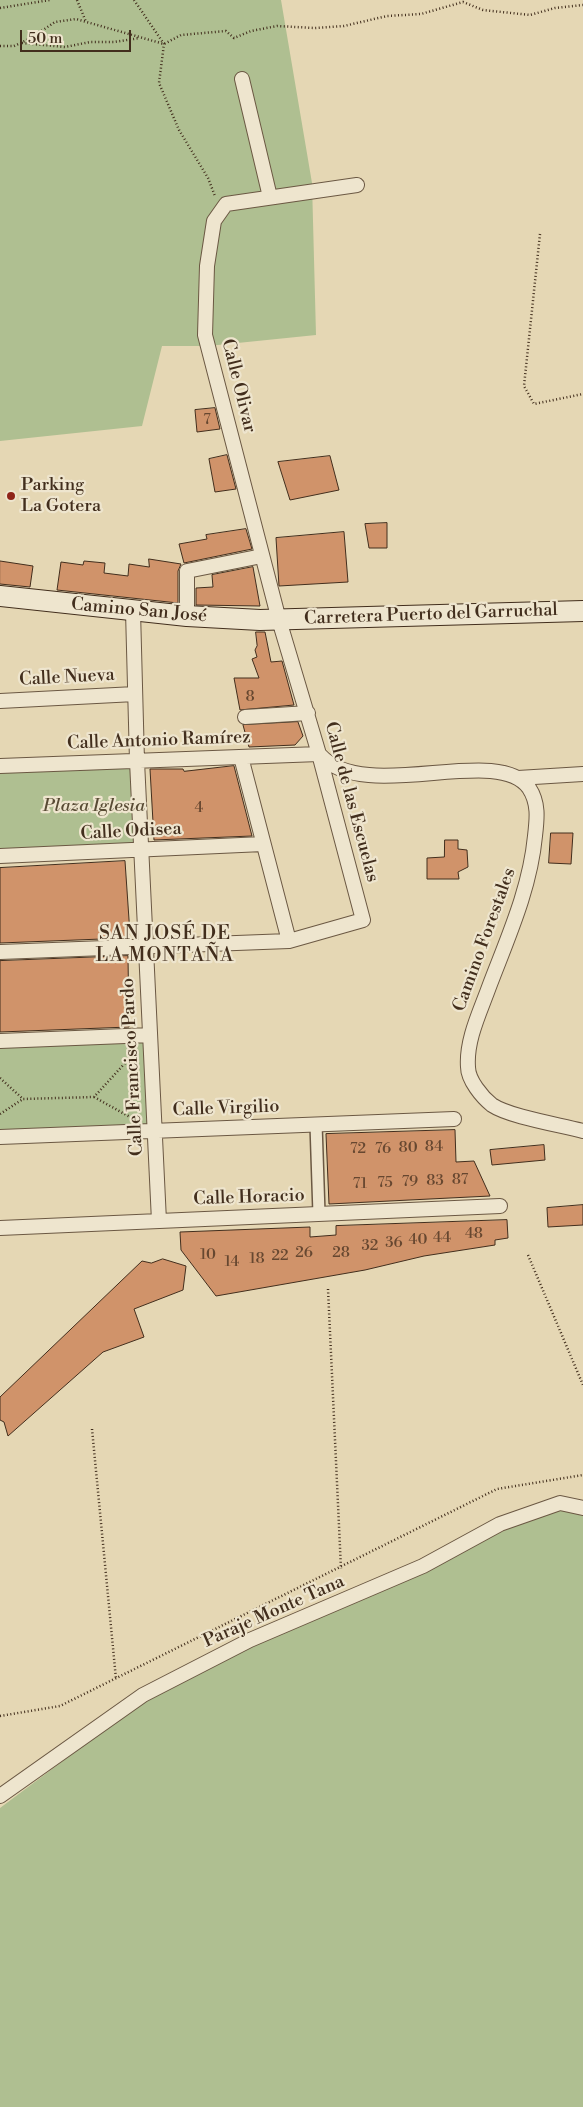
<!DOCTYPE html>
<html>
<head>
<meta charset="utf-8">
<style>
	body { margin:0 }
	#map { position:relative; width:583px; height:2107px; overflow:hidden; background:#e5d7b4; font-family:"Libre Bodoni",serif }
	canvas { display:block }
	.scale { position:absolute; left:20px; top:30px; width:111px; height:22px; box-sizing:border-box; border:2px solid #422e1d; border-top:0; padding-left:6px; font-size:15px; line-height:18px; white-space:nowrap; color:#422e1d; -webkit-text-stroke:4px #eee5ce; paint-order:stroke }
</style>
</head>
<body>
<div id="map">
<canvas width="583" height="2107"></canvas>
<div class="scale">50 m</div>
</div>
<script>
const ctx = document.querySelector('canvas').getContext('2d');
ctx.lineJoin = 'round';
function paint(path, color) { ctx.fillStyle = color; ctx.fill(path, 'evenodd'); }
function stroke(path, color, width, dash) { ctx.strokeStyle = color; ctx.lineWidth = width; ctx.lineCap = dash ? 'butt' : 'round'; ctx.setLineDash(dash || []); ctx.stroke(path); }
function label(font, color, halo, rows, align = 'center') {
  ctx.font = font + ' "Libre Bodoni",serif'; ctx.lineWidth = 4.5; ctx.setLineDash([]); ctx.textBaseline = 'middle'; ctx.strokeStyle = halo; ctx.fillStyle = color; for (const [text, x, y, turn = 0] of rows) {
    ctx.save(); ctx.translate(x, y); ctx.rotate((+turn || 0) * Math.PI / 180); ctx.textAlign = isNaN(turn) ? turn : align; if (halo) ctx.strokeText(text, 0, 0); ctx.fillText(text, 0, 0); ctx.restore();
  }
}
paint(new Path2D(`
	M0 0H281L312 183 316 335 208 346H162L142 426 0 441Z
	M137 761 141 850 0 856V766Z
	M150 1035 155 1130 0 1137V1041Z
	M567 1510 583 1516V2107H0V1808L143 1701 225 1657 541 1514Z`), '#afbf91');
const building = new Path2D(`
	M215 408 220 429 197 432 195 410Z
	M227 455 236 489 215 492 209 459Z
	M330 456 339 490 290 500 278 462Z
	M387 523V548H369L365 524Z
	M246 529 252 549 184 563 179 544 207 539 206 535Z
	M344 532 348 582 279 586 276 538Z
	M149 559 181 564 178 571V603L57 590 61 562 83 565 84 561 105 563 104 573 128 576 129 564 149 567Z
	M0 561 33 566 30 587 0 584Z
	M253 567 260 606 196 605V588L213 587 212 575Z
	M256 632H265L271 662 282 661 294 705 240 710 234 678H259L252 659 257 657 255 650 257 646Z
	M298 722 303 736 295 745 249 747 243 725Z
	M234 766 252 836 154 840 150 769H183L184 771Z
	M551 833H573L571 864 549 863Z
	M445 840H458V849L467 850 468 867 458 872 459 879H427V858L444 857Z
	M125 861 130 934 127 935V938L0 943V868Z
	M128 956 129 1027 0 1032V961Z
	M455 1130 456 1162 474 1161 490 1196 329 1204 326 1134Z
	M544 1145 545 1160 492 1165 490 1150Z
	M583 1205V1225L548 1227 547 1208Z
	M507 1220 508 1238 495 1240V1245L424 1256 365 1270 216 1296 181 1250 180 1232 310 1227V1237L336 1235V1226Z
	M163 1259 186 1266 183 1290 134 1309 144 1337 103 1352 8 1436 4 1422 0 1420V1397L142 1261 151 1263Z`);
paint(building, '#d0936a');
stroke(building, '#422e1d', 1);
const pedestrian = new Path2D(`
	M316 1124 319 1214`);
const minor = new Path2D(`
	M242 79 270 197
	M133 611 137 761 159 1221
	M187 616V571L262 556
	M0 701 135 694
	M245 717 308 713
	M320 755C365 805 497 743 529 788 539 803 537 819 535 836 530 889 508 937 489 987 480 1012 466 1040 468 1067 468 1080 482 1097 492 1105 510 1117 561 1125 583 1131
	M241 757 289 941
	M0 766 319 754
	M518 778 583 774
	M0 856 263 844
	M0 952 289 941 363 920 319 754 279 620 205 335 207 266 214 221 226 204 357 185
	M0 1041 150 1035
	M0 1137 454 1119
	M0 1228 500 1206
	M0 1796 143 1695 250 1640 423 1566 500 1524 560 1503 583 1508`);
const secondary = new Path2D(`
	M0 596 187 616 260 620 583 611`);
stroke(pedestrian, '#6b5843', 14);
stroke(minor, '#6b5843', 16);
stroke(secondary, '#422e1d', 22);
stroke(new Path2D(`
	M77 0 86 22
	M134 0 164 44 159 83 179 130 208 178 215 196
	M0 8 50 0
	M22 43 65 47 90 42H114L140 38
	M0 46H14L31 38 55 22 76 19 164 44 181 35 226 31 234 38 251 31 277 26 315 28 344 26 387 16 421 14 463 2 483 10 530 15 555 8 583 5
	M540 234 524 386 534 404 583 394
	M0 1078 23 1099 94 1097 137 1050
	M94 1097 130 1117
	M0 1114 23 1099
	M528 1255 583 1385
	M328 1289 341 1569
	M92 1429 116 1679
	M0 1716 60 1706 497 1489 583 1475`), '#422e1d', 2.5, [1, 2.5]);
stroke(pedestrian, '#eee5ce', 11);
stroke(minor, '#eee5ce', 14);
stroke(secondary, '#eee5ce', 20);
for (const [x, y, r, color] of [
	[11,496,5,"#8f2418"]
]) { const dot = new Path2D(); dot.arc(x, y, r, 0, 2 * Math.PI); ctx.fillStyle = color; ctx.fill(dot); stroke(dot, '#eee5ce', 2); }
label('15px', '#664730', null, [
	["7",207,420],
	["8",250,697],
	["4",199,808],
	["84",434,1147],
	["80",408,1148],
	["72",358,1149],
	["76",383,1149],
	["87",460,1180],
	["83",435,1181],
	["79",410,1182],
	["75",385,1183],
	["71",360,1184],
	["48",474,1234],
	["44",442,1238],
	["40",418,1240],
	["36",394,1243],
	["32",370,1246],
	["26",304,1253],
	["28",341,1253],
	["10",208,1255],
	["22",280,1256],
	["18",257,1259],
	["14",232,1262]
]);
label('18px', '#422e1d', '#eee5ce', [
	["Calle Olivar",238,386,76],
	["Camino San José",139,611,5],
	["Carretera Puerto del Garruchal",431,615,-2],
	["Calle Nueva",67,678,-3],
	["Calle Antonio Ramírez",159,741,-2],
	["Calle de las Escuelas",351,802,75],
	["Calle Odisea",131,832,-3],
	["Camino Forestales",485,940,-70],
	["Calle Francisco Pardo",133,1067,-93],
	["Calle Virgilio",226,1109,-2],
	["Calle Horacio",249,1198,-2],
	["Paraje Monte Tana",274,1612,-24]
]);
label('18px', '#422e1d', '#eee5ce', [
	["Parking",21,486],
	["La Gotera",21,507]
], 'left');
label('italic 18px', '#584b34', '#eee5ce', [
	["Plaza Iglesia",94,807]
]);
ctx.letterSpacing = '1px';
label('19px', '#422e1d', '#eee5ce', [
	["SAN JOSÉ DE",165,934],
	["LA MONTAÑA",165,956]
]);
ctx.letterSpacing = '0px';
</script>
</body>
</html>
